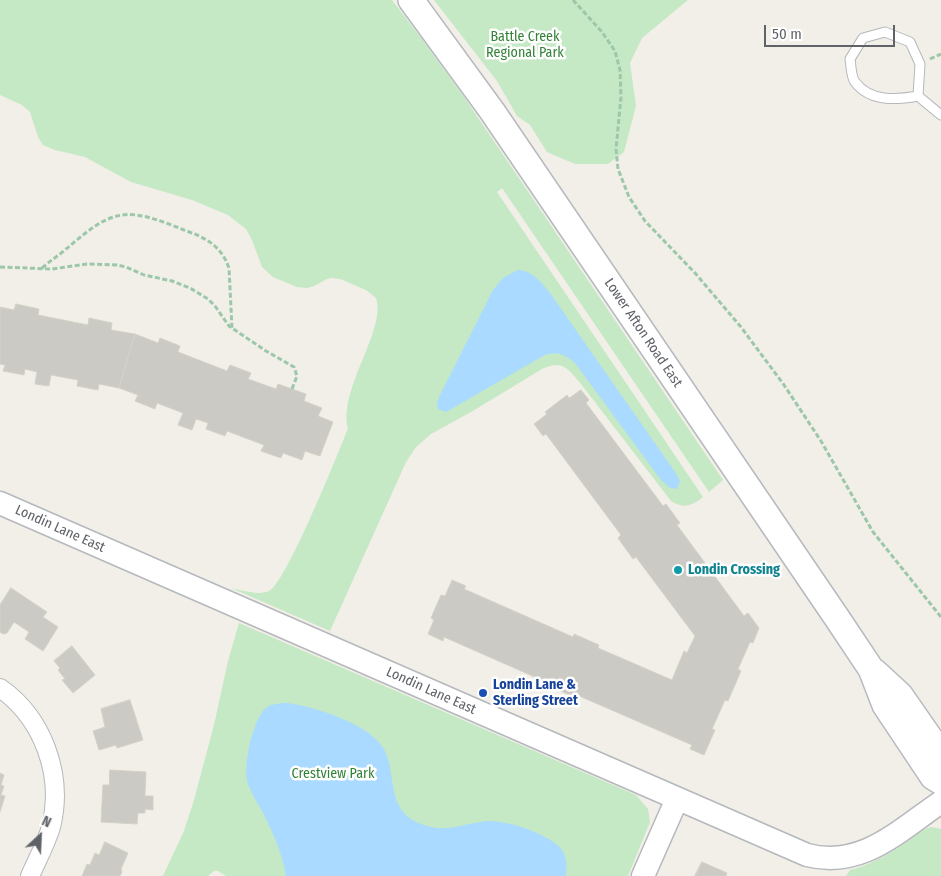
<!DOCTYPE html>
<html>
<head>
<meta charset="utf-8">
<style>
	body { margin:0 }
	#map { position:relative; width:941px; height:876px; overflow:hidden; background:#f1efe8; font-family:"Fira Sans Condensed",sans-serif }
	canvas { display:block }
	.north { position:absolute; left:15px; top:811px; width:50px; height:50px; -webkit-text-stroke:4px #fff; paint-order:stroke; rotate:25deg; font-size:14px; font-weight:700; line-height:20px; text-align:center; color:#5f6368 }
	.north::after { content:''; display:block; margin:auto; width:18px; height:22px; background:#5f6368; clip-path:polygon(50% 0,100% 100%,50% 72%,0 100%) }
	.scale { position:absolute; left:764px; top:25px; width:131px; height:22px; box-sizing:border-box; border:2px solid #5f6368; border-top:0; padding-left:6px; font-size:15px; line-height:18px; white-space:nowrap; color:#5f6368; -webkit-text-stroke:4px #fff; paint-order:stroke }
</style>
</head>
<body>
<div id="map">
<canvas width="941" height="876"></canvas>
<div class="north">N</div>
<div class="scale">50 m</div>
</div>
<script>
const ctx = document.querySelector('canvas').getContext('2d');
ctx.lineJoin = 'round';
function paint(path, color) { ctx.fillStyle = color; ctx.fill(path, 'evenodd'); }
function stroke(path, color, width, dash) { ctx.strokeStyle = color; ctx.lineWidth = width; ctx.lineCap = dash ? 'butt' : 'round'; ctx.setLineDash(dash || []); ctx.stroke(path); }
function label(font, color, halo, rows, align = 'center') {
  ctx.font = font + ' "Fira Sans Condensed",sans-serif'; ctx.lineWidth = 5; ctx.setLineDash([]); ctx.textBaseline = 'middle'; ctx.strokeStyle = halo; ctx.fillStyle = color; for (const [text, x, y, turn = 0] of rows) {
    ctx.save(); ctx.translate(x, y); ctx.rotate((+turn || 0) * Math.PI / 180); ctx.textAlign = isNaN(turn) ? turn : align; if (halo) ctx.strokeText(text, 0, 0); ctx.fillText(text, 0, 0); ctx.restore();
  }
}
paint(new Path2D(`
	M0 0H392L424 42 464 97 723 480 709 492 502 188 497 192 703 497C692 506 683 509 671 501L581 384C568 369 563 359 542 369L471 412 431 434 416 447 406 462 330 631 231 588C242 590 258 596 269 591 285 585 339 452 348 428 338 390 387 329 376 298L366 290 340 279 332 278 327 279 314 286 307 288 297 287 273 277 262 267 252 240 246 229 228 215 192 200 131 182 85 157 55 150 43 145 38 137 30 112 22 105 0 95Z
	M434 0H688L642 38 630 63 636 106 624 152 608 164H575L547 152 530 125 517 116 497 81Z
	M239 623 636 795 648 809 650 822 628 876H226L218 871H214L208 876H163L184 831 194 800 214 725 228 661Z
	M931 827 941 829V876H846L850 870C870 865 887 855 904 844 912 838 921 830 931 827Z`), '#c5e8c5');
paint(new Path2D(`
	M518 270C533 271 541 282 550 293L675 472 680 481 677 489 670 488 661 480 575 363C565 354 555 350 543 356L446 412 438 409 437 404 439 397 493 290 503 278Z
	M286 703C313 706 366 723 382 746 399 772 383 809 421 824 446 834 464 823 489 821 507 820 552 835 562 850 567 858 567 867 566 876H286C282 852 273 833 262 811 257 802 251 793 248 784 242 768 253 717 267 707 272 704 280 703 286 703Z`), '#aadaff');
const building = new Path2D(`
	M16 304 39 309 38 315 88 325 89 318 112 323 111 330 135 334 119 388 99 384 98 390 77 386 78 380 51 375 49 386 35 384 37 372 25 369 24 375 3 371 5 365 0 364V307L14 310Z
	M135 334 158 343 160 338 180 346 178 352 227 371 230 365 251 373 248 379 276 389 278 384 306 394 304 401 322 408 318 416 333 422 320 456 305 451 302 460 283 453 281 458 261 451 264 445 227 431 225 436 206 429 208 423 196 419 192 430 178 425 183 413 157 403 155 409 135 401 138 395 119 388Z
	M581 390 589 400 586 403 663 506 666 504 680 523 677 525 744 616 748 613 759 628 753 643 750 642 738 669 741 671 728 701 725 700 712 729 715 730 704 755 690 749 692 745 577 695 576 698 552 687 553 685 444 637 443 641 428 634 434 620 431 618 441 595 445 596 452 580 466 586 464 589 573 637 574 634 599 645 598 648 672 680 684 651 687 653 695 636 636 557 633 559 618 538 621 535 546 434 543 436 534 424 547 414 545 412 567 395 569 398Z
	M11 588 47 612 43 617 58 627 43 651 25 639 29 632 14 622 7 633 3 634 0 632V605Z
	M72 646 95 675 73 693 62 680 65 679 58 670 60 668 54 661Z
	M130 700 143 740 117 748 116 745 99 750 93 731 105 727 101 709Z
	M110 770 146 772 145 796H153V810L145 809V813H138L137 824 101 822 103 785H109Z
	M0 773 4 775 1 785 4 786 1 795 5 796 0 812Z
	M105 842 128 853 121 869 122 872 120 876H82L87 864 90 865 95 853 99 855Z
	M702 862 727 873 726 876H695Z`);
paint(building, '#cccac5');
stroke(building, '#d6d1c6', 1);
const service = new Path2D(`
	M918 96 920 64 910 42 885 32 863 38 850 59C851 65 851 77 855 82 870 102 896 100 918 96L941 115`);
const minor = new Path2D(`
	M0 688C43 718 64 775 51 827 46 844 37 860 30 876`);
const tertiary = new Path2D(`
	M0 503 807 855C862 869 898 831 941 802
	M643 876 677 799`);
const secondary = new Path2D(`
	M411 0 492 111 837 618 871 669 885 705 933 777 941 782
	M875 672 900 695 941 754`);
stroke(service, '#b5b8bc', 11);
stroke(minor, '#b5b8bc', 20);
stroke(tertiary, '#b5b8bc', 25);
stroke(secondary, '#b6babf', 28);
stroke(new Path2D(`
	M573 0 602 32 615 51 620 70 621 97 616 149 618 169 629 197 645 221 695 273 741 327 784 385 821 441 873 532 941 617
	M930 59 941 54
	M0 267 52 269 87 264 117 265 126 267 144 275 172 281 190 288 208 299 215 306 229 326 266 351 294 367 297 376 292 389
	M42 268C50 261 58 256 66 249 86 233 107 211 136 215 152 217 169 224 184 230 204 237 221 245 229 268L232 328`), '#9cc7a9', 3, [5, 2.5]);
stroke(service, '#fff', 9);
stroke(minor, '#fff', 18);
stroke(tertiary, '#fff', 22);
stroke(secondary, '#fff', 25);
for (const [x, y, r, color] of [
	[678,570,5,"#0f9aa8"],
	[483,693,5,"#1a4fb4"]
]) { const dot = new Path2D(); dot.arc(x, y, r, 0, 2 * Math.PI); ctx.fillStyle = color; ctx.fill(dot); stroke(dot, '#fff', 2); }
label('14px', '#348238', '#fff', [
	["Battle Creek",525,37],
	["Regional Park",525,53],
	["Crestview Park",333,774]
]);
label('14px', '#5f6368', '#fff', [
	["Lower Afton Road East",643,333,56],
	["Londin Lane East",60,529,24],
	["Londin Lane East",431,691,24]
]);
label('bold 14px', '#0d838f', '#fff', [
	["Londin Crossing",688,570]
], 'left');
label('bold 14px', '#164399', '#fff', [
	["Londin Lane &",493,685],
	["Sterling Street",493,701]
], 'left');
</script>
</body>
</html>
